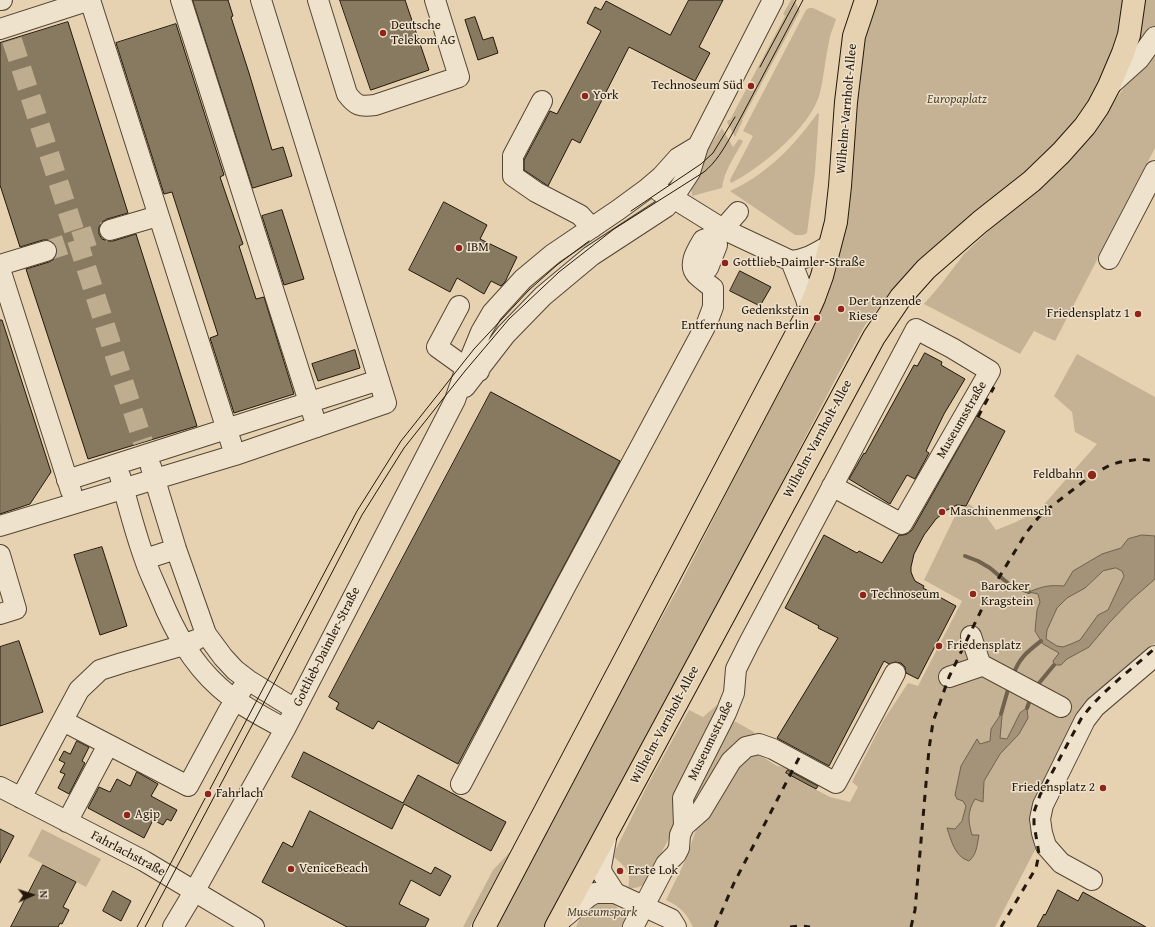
<!DOCTYPE html>
<html>
<head>
<meta charset="utf-8">
<style>
	body { margin:0 }
	#map { position:relative; width:1155px; height:927px; overflow:hidden; background:#e6d2b1; font-family:"Gentium Book Plus",serif }
	canvas { display:block }
	.north { position:absolute; left:12px; top:875px; width:40px; height:40px; -webkit-text-stroke:3px #efe2cc; paint-order:stroke; rotate:87deg; font-size:11px; font-weight:700; line-height:16px; text-align:center; color:#23180b }
	.north::after { content:''; display:block; margin:auto; width:14px; height:18px; background:#23180b; clip-path:polygon(50% 0,100% 100%,50% 72%,0 100%) }
</style>
</head>
<body>
<div id="map">
<canvas width="1155" height="927"></canvas>
<div class="north">N</div>
</div>
<script>
const ctx = document.querySelector('canvas').getContext('2d');
ctx.lineJoin = 'round';
function paint(path, color) { ctx.fillStyle = color; ctx.fill(path, 'evenodd'); }
function stroke(path, color, width, dash) { ctx.strokeStyle = color; ctx.lineWidth = width; ctx.lineCap = dash ? 'butt' : 'round'; ctx.setLineDash(dash || []); ctx.stroke(path); }
function label(font, color, halo, rows, align = 'center') {
  ctx.font = font + ' "Gentium Book Plus",serif'; ctx.lineWidth = 3; ctx.setLineDash([]); ctx.textBaseline = 'middle'; ctx.strokeStyle = halo; ctx.fillStyle = color; for (const [text, x, y, turn = 0] of rows) {
    ctx.save(); ctx.translate(x, y); ctx.rotate((+turn || 0) * Math.PI / 180); ctx.textAlign = isNaN(turn) ? turn : align; if (halo) ctx.strokeText(text, 0, 0); ctx.fillText(text, 0, 0); ctx.restore();
  }
}
paint(new Path2D(`
	M791 0H794L800 11 742 120H743L735 137 727 122 728 120H730L785 16 783 14Z
	M876 0H1125L1117 43 1100 85 1066 135 1016 182 948 234 907 274 883 302 865 325 835 380 714 613 545 927H495L594 738 680 585 802 343 858 79 867 29Z
	M1145 0H1155V30L1132 61Z
	M809 8H813L836 19C834 26 830 34 829 42 825 59 824 76 820 93 811 127 762 167 731 183L730 180 753 136 743 131 806 10Z
	M1155 44V148L1055 341 1034 331 1020 354 924 304 942 283 964 254 994 226 1035 193 1088 138Z
	M819 113 815 172 807 233 803 235H795L730 191C767 174 793 147 817 114Z
	M722 128 733 147 739 139 743 141C735 156 724 171 722 188L692 196 691 182 703 154 710 146Z
	M1077 354 1155 397V643L1118 673 1099 692 1037 846 995 927H693C686 912 680 907 666 900L686 859 697 827 730 775 749 755 758 754 777 766 789 768 786 774 830 797 850 802 858 787 852 782 883 721 908 683 918 686 962 601 924 580 954 518 969 504 986 516 996 530 1016 522 1040 509 1097 444 1075 432 1072 412 1054 396Z
	M717 705 719 711 672 833 645 883C640 888 635 888 628 888 632 871 625 867 614 857L616 849 647 786 689 710 703 717Z
	M730 722H736L754 732 755 737 695 811 687 807Z
	M42 829 101 859 86 887 28 856Z
	M510 852 511 853 496 879 470 927H463L493 870Z
	M591 901 612 902 624 914 627 927H576L584 909Z`), '#c5b295');
const water = new Path2D(`
	M1142 535 1155 536V579L1131 600 1109 623 1089 647 1067 659 1061 665H1054L1053 661 1059 653 1043 644 1035 631 1037 610 1040 602 1038 594 1029 592C1043 586 1049 585 1064 586L1073 571 1102 554 1121 548 1128 539ZM1116 568 1122 571 1124 576 1108 610 1098 615 1080 640 1071 644 1063 647 1057 646 1046 639 1047 630 1057 608 1067 598 1085 588 1103 571Z
	M1027 708 1028 718 1019 734 1000 754 984 781 983 802 975 799C967 812 968 821 972 835H979C977 845 977 854 969 861 955 857 951 840 947 828L955 829 962 821 966 806 963 801 957 799 955 795 961 766 977 739 980 744 990 741 991 729 1001 714 1002 716 1000 738 1007 739 1020 713Z`);
paint(water, '#a49379');
stroke(water, '#70624d', 1);
stroke(new Path2D(`
	M965 556 978 561 990 568 1010 585 1029 592
	M1013 676C1018 659 1027 652 1041 641
	M1035 688 1054 665
	M1027 708 1031 697
	M1001 714 1009 686`), '#70624d', 4);
const building = new Path2D(`
	M193 0H228L233 16 231 17 249 73 272 150 283 147 292 176 253 188Z
	M340 0H405L429 70 371 90Z
	M689 0H723L699 47 710 53 695 81 629 47 580 143 572 139 548 186 524 170V160L550 111 557 114 601 31 587 23 595 7 601 10 606 1 670 35Z
	M475 17 483 40 493 37 498 53 478 60 465 20Z
	M68 22 128 213 107 219 102 222 99 227V234L102 239 108 241H113L136 234 197 426 88 459 26 269 49 262 54 259 57 253V247L54 242 48 240H43L20 247 0 185V43Z
	M176 24 224 175 220 177 243 244 239 246 256 299 264 297 294 394 234 413 210 338 218 335 172 192 164 194 116 43Z
	M444 202 487 225 480 239 517 257 505 282 501 286 491 281 484 294 457 278 450 292 409 270Z
	M282 210 304 279 284 285 262 216Z
	M740 271 771 287 760 306 730 291Z
	M0 320H2L51 472 30 504 0 514Z
	M355 350 360 368 318 381 312 364Z
	M925 353 942 362 941 365 965 379 944 414 926 451 929 453 915 479 907 475 890 504 849 479 864 453 865 454 914 365 917 366Z
	M491 392 620 461 458 764 378 721 373 729 336 709 339 703 329 697Z
	M977 416 1005 431 966 506 957 505 947 510 936 519 924 535 914 554 911 567V572L913 577 915 581 924 586 923 588 956 606 918 679 906 673 905 667 901 663 895 662 889 664 884 661 829 766 777 738 838 638 818 628 819 626 785 608 824 535 857 553 859 551 882 563 899 535H903L907 534 912 530Z
	M102 547 127 626 100 635 74 555Z
	M19 641 43 712 0 726V647Z
	M77 741 89 747 82 761 85 763 69 794 58 788 65 774 60 772 65 763 59 760 64 751 70 754Z
	M304 752 403 803 418 775 506 822 491 851 404 804 392 829 292 777Z
	M788 770 818 786 816 789 786 773Z
	M137 772 158 784 151 796 177 810 171 821 167 819 163 825 153 820 144 838 88 808 99 787 110 792 117 779 130 786Z
	M310 811 431 874 435 867 451 876 440 896 411 880 399 904 429 919 425 927H347L262 882 283 842 292 847Z
	M0 829 14 836 0 863Z
	M43 865 76 882 63 907 69 910 62 924 60 923 58 927H11Z
	M1058 890 1078 901 1083 892 1146 927H1037L1044 914 1045 915Z
	M113 891 131 901 121 921 103 911Z`);
paint(building, '#887961');
stroke(building, '#23180b', 1);
stroke(new Path2D(`
	M12 40 143 442
	M46 251 110 230`), '#bfad90', 20, [20, 10]);
const minor = new Path2D(`
	M0 0H2
	M90 0 235 455
	M181 0 317 427
	M318 0 347 94C356 106 360 107 375 105L459 77 435 0
	M0 29 90 0
	M1109 86 1139 59 1155 37
	M542 101 513 156V176L536 192 580 215 592 228
	M660 192 673 198 723 229 791 261C808 259 816 253 830 245
	M110 230 158 216
	M1109 259 1155 171
	M791 261 806 299 809 310
	M0 265 46 251
	M0 269 71 491
	M696 274 708 268 717 245 715 236
	M459 306 437 347 462 365 479 371
	M465 387 506 334 543 296 591 256 666 207 673 198 690 172 698 146 773 0
	M151 467 176 549 206 634 223 657 235 670 248 680 295 709
	M120 476C128 504 135 533 145 560 149 572 155 584 160 596 174 630 191 662 219 687 239 705 262 716 285 729
	M67 480 379 380
	M0 526 235 455 386 403 261 0
	M0 555 16 609 0 614
	M145 559 176 549
	M971 636 981 666
	M949 677 981 666H984L1061 707
	M63 721 188 786 228 712 242 689
	M461 784 565 587 707 323 713 307V288C708 284 702 280 697 275 687 265 697 250 703 240L715 236 723 229 738 212
	M0 787 144 861 254 927
	M21 798 79 690 100 670 122 663 184 645 196 640
	M67 822 108 745
	M684 826 683 798 726 713 734 693 736 669 749 643 916 329 952 348 990 371 902 524 832 486
	M606 839 601 867 602 873 615 893
	M1092 880 1061 863 1046 846 1042 833 1040 819 1043 805 1085 720 1095 707 1155 656
	M562 919 588 897 595 893H615L671 919 676 927
	M173 927 194 892 285 729 455 400 465 371 481 332 492 313 523 279 553 254 618 210 648 188 661 177 678 158 698 146
	M633 927 666 864 676 854 679 848 680 835 684 826 701 811 731 761 746 747 759 744 773 749 836 783 895 673`);
const major = new Path2D(`
	M484 927 805 318 814 298 822 276 836 222 840 186 846 102 854 36 866 0
	M556 927 874 337 901 297 926 269 980 222 1032 181 1061 153 1085 126 1098 107 1109 86 1123 53 1129 35 1134 0`);
stroke(minor, '#544634', 22);
stroke(major, '#23180b', 24);
stroke(minor, '#efe2cc', 20);
stroke(major, '#e6d2b1', 22);
stroke(new Path2D(`
	M760 67 796 0
	M631 211 701 164 713 153 735 117
	M137 927 357 511 401 441 474 349 529 290 557 265 589 241
	M145 927 258 714 362 515 404 448 465 371 509 319 559 272 614 229 704 172C716 162 723 150 731 136L803 0`), '#23180b', 1);
stroke(new Path2D(`
	M978 417 994 387
	M715 927 734 883 800 756
	M790 927 801 926 810 927
	M911 927 915 910 929 749 933 722 949 677 989 594 1026 533 1038 518 1048 509 1092 475 1110 465 1120 462 1140 459 1155 461
	M1001 927 1036 868 1039 854 1034 824V812L1040 795 1081 719C1101 691 1130 671 1155 648`), '#23180b', 3, [7, 7]);
for (const [x, y, r, color] of [
	[383,33,4,"#8f2418"],
	[751,86,4,"#8f2418"],
	[585,96,4,"#8f2418"],
	[459,248,4,"#8f2418"],
	[725,263,4,"#8f2418"],
	[841,309,4,"#8f2418"],
	[1138,314,4,"#8f2418"],
	[817,318,4,"#8f2418"],
	[1092,475,5,"#8f2418"],
	[942,512,4,"#8f2418"],
	[973,594,4,"#8f2418"],
	[863,595,4,"#8f2418"],
	[939,646,4,"#8f2418"],
	[1103,788,4,"#8f2418"],
	[208,794,4,"#8f2418"],
	[127,815,4,"#8f2418"],
	[291,869,4,"#8f2418"],
	[620,871,4,"#8f2418"]
]) { const dot = new Path2D(); dot.arc(x, y, r, 0, 2 * Math.PI); ctx.fillStyle = color; ctx.fill(dot); stroke(dot, '#efe2cc', 1.5); }
label('13px', '#23180b', '#efe2cc', [
	["Deutsche",391,26],
	["Telekom AG",391,41],
	["Technoseum Süd",743,86,"right"],
	["York",593,96],
	["IBM",467,248],
	["Gottlieb-Daimler-Straße",733,263],
	["Der tanzende",849,302],
	["Riese",849,317],
	["Gedenkstein",809,311,"right"],
	["Entfernung nach Berlin",809,326,"right"],
	["Friedensplatz 1",1130,314,"right"],
	["Feldbahn",1083,475,"right"],
	["Maschinenmensch",950,512],
	["Barocker",981,587],
	["Kragstein",981,602],
	["Technoseum",871,595],
	["Friedensplatz",947,646],
	["Friedensplatz 2",1095,788,"right"],
	["Fahrlach",216,794],
	["Agip",135,815],
	["VeniceBeach",299,869],
	["Erste Lok",628,871]
], 'left');
label('italic 13px', '#544634', '#efe2cc', [
	["Europaplatz",957,100],
	["Museumspark",602,913]
]);
label('13px', '#23180b', '#efe2cc', [
	["Wilhelm-Varnholt-Allee",847,109,-85],
	["Museumsstraße",962,420,-60],
	["Wilhelm-Varnholt-Allee",818,439,-62],
	["Gottlieb-Daimler-Straße",327,647,-63],
	["Wilhelm-Varnholt-Allee",665,725,-62],
	["Museumsstraße",711,741,-64],
	["Fahrlachstraße",128,854,28]
]);
</script>
</body>
</html>
